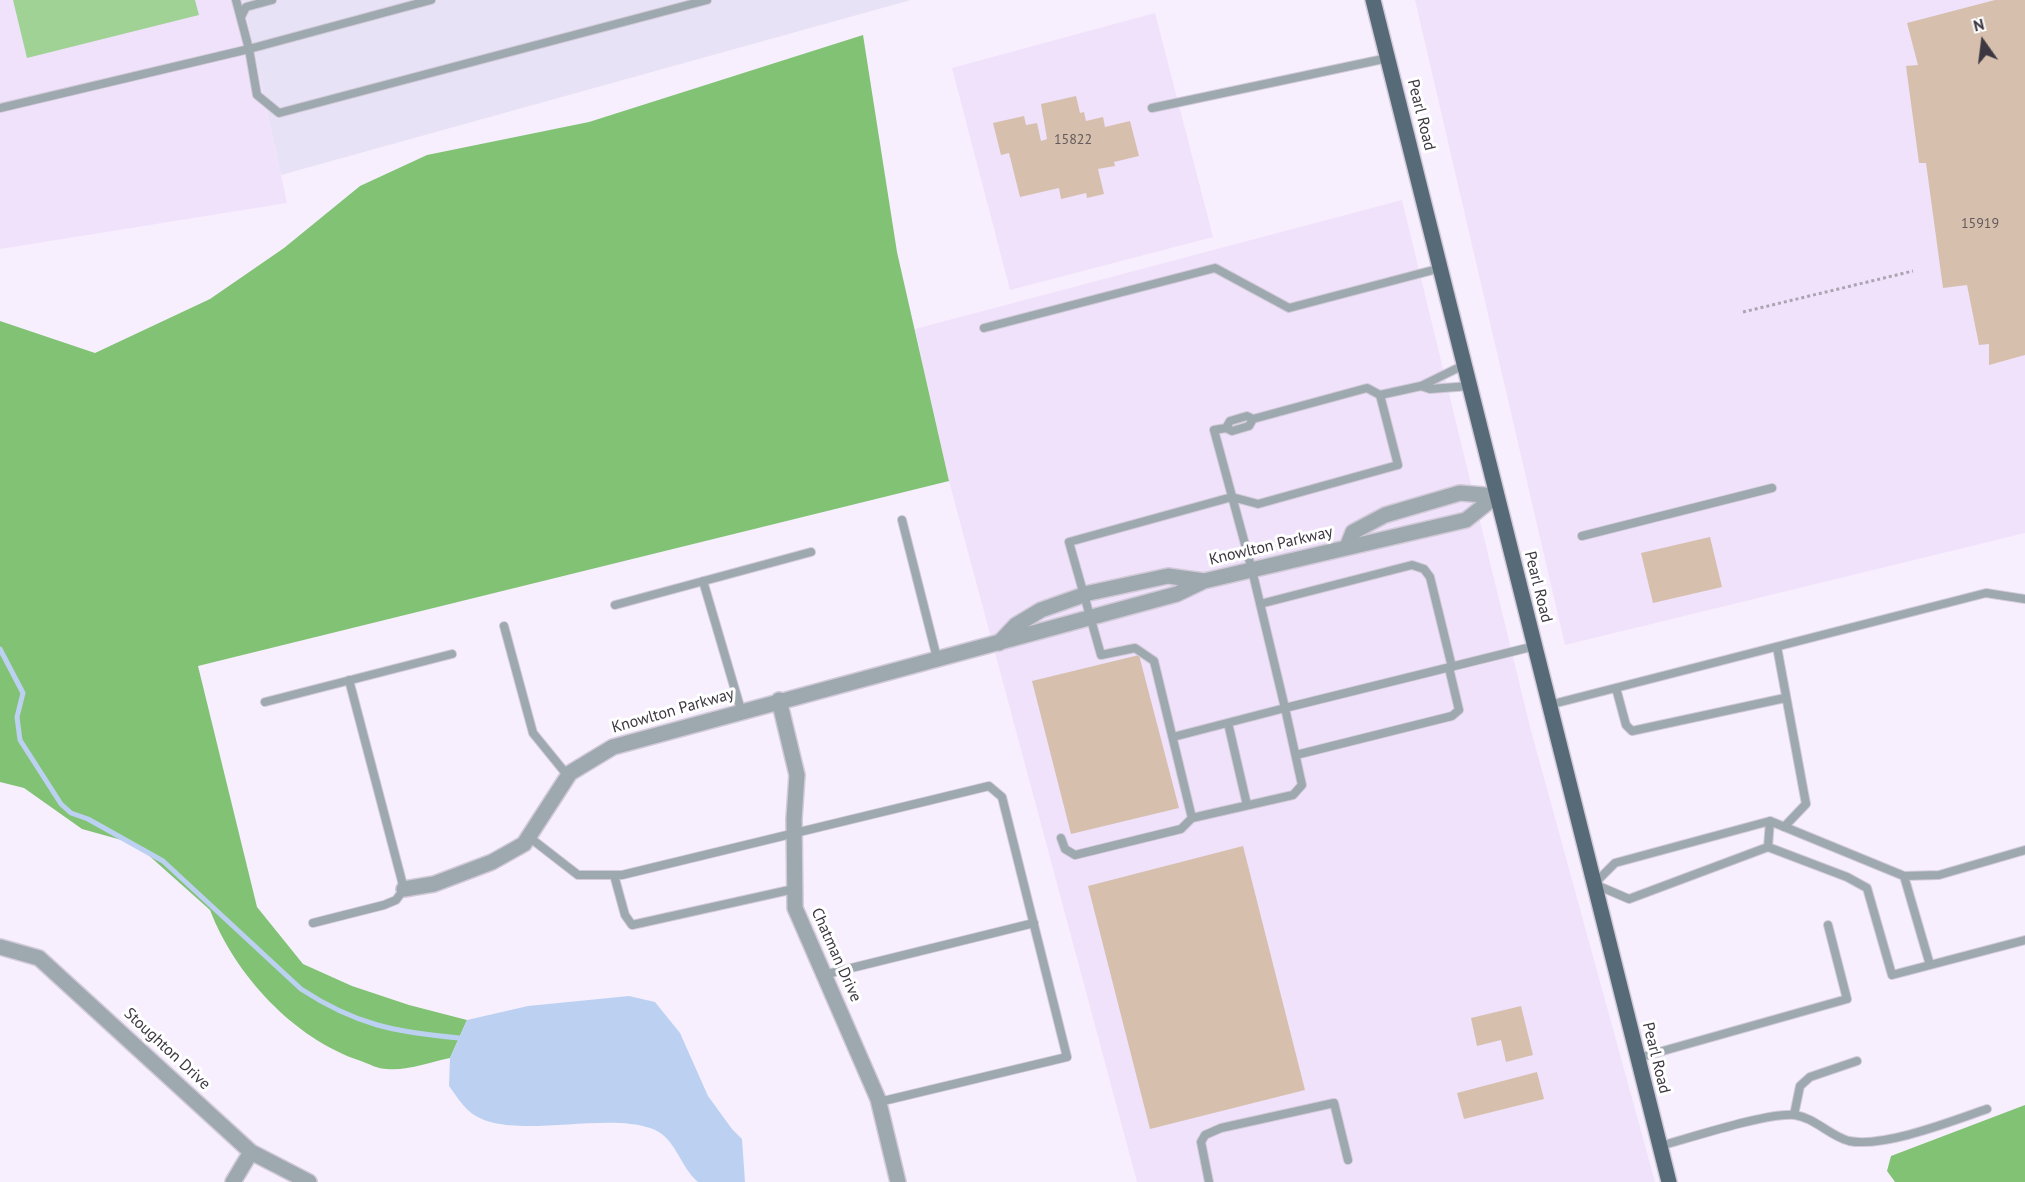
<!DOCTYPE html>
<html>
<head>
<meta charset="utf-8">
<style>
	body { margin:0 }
	#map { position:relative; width:2025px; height:1182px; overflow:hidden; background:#f7effe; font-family:"PT Sans",sans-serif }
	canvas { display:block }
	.north { position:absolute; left:1953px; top:12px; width:60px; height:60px; -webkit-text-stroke:4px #fff; paint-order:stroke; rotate:346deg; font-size:16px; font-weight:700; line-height:24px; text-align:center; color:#3c3740 }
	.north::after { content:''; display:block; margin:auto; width:21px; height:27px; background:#3c3740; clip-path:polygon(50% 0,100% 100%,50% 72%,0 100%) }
</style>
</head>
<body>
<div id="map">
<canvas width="2025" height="1182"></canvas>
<div class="north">N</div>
</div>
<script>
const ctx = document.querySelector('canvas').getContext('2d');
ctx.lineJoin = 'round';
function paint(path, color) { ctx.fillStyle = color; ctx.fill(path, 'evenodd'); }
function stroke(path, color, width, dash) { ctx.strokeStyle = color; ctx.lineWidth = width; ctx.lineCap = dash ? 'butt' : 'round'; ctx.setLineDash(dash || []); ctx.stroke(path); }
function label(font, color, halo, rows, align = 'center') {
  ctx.font = font + ' "PT Sans",sans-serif'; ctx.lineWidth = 6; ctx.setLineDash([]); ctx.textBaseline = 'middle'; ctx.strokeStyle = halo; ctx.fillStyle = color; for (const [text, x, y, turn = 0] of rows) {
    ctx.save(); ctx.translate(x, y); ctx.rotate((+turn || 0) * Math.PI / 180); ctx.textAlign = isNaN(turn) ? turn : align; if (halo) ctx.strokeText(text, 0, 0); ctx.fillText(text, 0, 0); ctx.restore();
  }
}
paint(new Path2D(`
	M0 0H243L287 203 0 249Z
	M1415 0H2025V533L1565 645Z
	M1155 13 1213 237 1010 290 952 68Z
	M1402 200 1530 727 1655 1182H1137L949 481 915 329Z`), '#f0e2fb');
paint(new Path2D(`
	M243 0H911L281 175Z`), '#e8e2f6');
paint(new Path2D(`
	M13 0H195L199 15 27 58Z`), '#a0d296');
paint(new Path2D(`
	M863 35 897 252 949 481 198 666 257 907 303 964 352 986 409 1005 467 1020 450 1058C430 1062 407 1071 387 1069 378 1069 369 1064 361 1061 294 1039 235 975 210 910L136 844 82 829 24 788 0 782V321L95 353 210 299 284 248 360 186 427 155 589 122Z
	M2025 1105V1182H1895L1887 1171 1891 1156Z`), '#82c275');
paint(new Path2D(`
	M629 996 655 1002 680 1033 708 1096 732 1129 742 1139 745 1182H698C679 1166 676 1136 650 1128 601 1111 504 1143 469 1111 461 1104 455 1094 449 1086L450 1058 467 1020 528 1006Z`), '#bcd1f2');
stroke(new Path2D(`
	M0 649 23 693 17 717 20 740 61 804 71 813 88 819 163 861 301 989C356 1025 395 1032 459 1038`), '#bcd1f2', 5);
paint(new Path2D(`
	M1995 0H2025V355L1989 365V344L1979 345 1967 285 1943 288 1926 163H1919L1906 66 1918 65 1907 23Z
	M1076 96 1080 113 1084 112 1086 121 1103 117 1105 127 1130 121 1139 156 1114 162 1115 166 1098 169 1104 194 1087 198 1086 193 1061 199 1059 188 1020 197 1009 153 1001 155 993 123 1024 116 1026 125 1037 123 1041 141 1047 139 1041 104Z
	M1710 537 1722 587 1653 603 1641 553Z
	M1139 655 1179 808 1071 834 1032 681Z
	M1243 846 1305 1090 1150 1129 1088 886Z
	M1521 1006 1533 1055 1506 1062 1501 1040 1477 1046 1471 1018Z
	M1537 1072 1544 1099 1464 1119 1457 1093Z`), '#d6bfad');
const lane = new Path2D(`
	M236 0 249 49 257 95 279 113 707 0
	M241 17 246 7 272 0
	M0 108 249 49 431 0
	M1152 108 1388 58
	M984 328 1215 268 1289 308 1441 268
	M1421 386 1430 389 1470 386
	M1253 419 1249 426 1232 431 1226 428 1214 430 1252 570 1285 708 1535 646
	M1226 428 1230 421 1247 416 1253 419 1367 388 1380 395
	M902 520 937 658
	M1582 536 1772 488
	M703 581 741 710
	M1260 604 1412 565 1424 569 1430 577 1452 667
	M615 605 811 552
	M504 626 533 733 568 776
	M1777 647 1806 804 1784 827
	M1616 688 1626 725 1632 731 1785 698
	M265 702 452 654
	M1549 705 1986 593 2025 599
	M1228 723 1247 805
	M1173 737 1285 708 1302 785 1293 795 1192 818
	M1296 755 1452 716 1459 710 1449 668
	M529 837 578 875H622L989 786 1002 797 1067 1057 879 1102
	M1061 838 1065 849 1075 855 1181 829 1192 818 1154 661 1135 648 1101 655 1069 542 1232 497 1258 504 1398 465 1380 395 1421 386 1464 365
	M1768 847 1770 821
	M2025 850 1939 875 1904 876 1770 821 1615 863 1594 884 1629 899 1768 847 1847 877 1867 888 1892 975 2025 940
	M614 875 625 915 632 925 794 889
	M1904 876 1930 965
	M313 923 384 905 396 900 404 889 349 680
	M823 975 1034 923
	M1638 1058 1847 999 1828 925
	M1794 1115 1800 1086 1810 1077 1857 1061
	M1660 1146C1690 1138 1768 1112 1795 1115 1815 1118 1830 1136 1849 1141 1884 1148 1952 1121 1987 1109
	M1209 1182 1201 1142 1205 1135 1221 1128 1334 1103 1348 1160`);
const street = new Path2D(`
	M1347 547 1353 532 1385 515 1460 493 1496 496
	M999 643 1016 625 1041 610 1089 593 1168 576 1204 581
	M779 700 797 775 794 819 795 908 878 1099 898 1182
	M404 889 434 884 492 862 524 844 570 773 613 747 1177 594 1204 581 1466 520 1496 496
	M0 947 39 958 251 1152 309 1182
	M233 1182 251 1152`);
const primary = new Path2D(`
	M1373 0 1669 1182`);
stroke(lane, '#d2cad8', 10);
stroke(street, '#d2cad8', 18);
stroke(primary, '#d2cad8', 18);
stroke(new Path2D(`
	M1743 312 1913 271`), '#aba4b1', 3, [3, 3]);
stroke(lane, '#9da8af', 8);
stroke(street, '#9da8af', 15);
stroke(primary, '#576a77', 15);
label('14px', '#62595b', null, [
	["15822",1073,140],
	["15919",1980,224]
]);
label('16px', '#3c3740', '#fff', [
	["Pearl Road",1421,115,76],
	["Knowlton Parkway",1271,546,-13],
	["Pearl Road",1538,587,76],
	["Knowlton Parkway",673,711,-16],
	["Chatman Drive",836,955,66],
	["Stoughton Drive",167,1049,43],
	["Pearl Road",1656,1058,76]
]);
</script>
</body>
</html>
